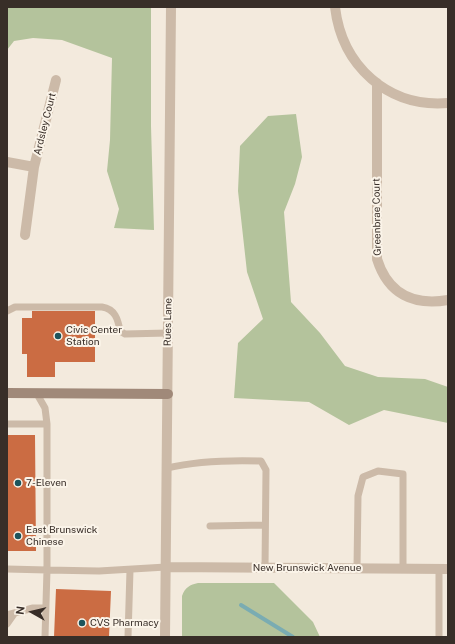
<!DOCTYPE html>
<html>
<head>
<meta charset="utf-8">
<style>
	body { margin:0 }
	#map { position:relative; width:455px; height:644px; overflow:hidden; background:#f3eadd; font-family:"Public Sans",sans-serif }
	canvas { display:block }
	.frame { position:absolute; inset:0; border:8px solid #382e28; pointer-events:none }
	.north { position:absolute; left:12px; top:592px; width:40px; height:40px; -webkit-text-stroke:3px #fbf4e9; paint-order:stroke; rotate:278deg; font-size:11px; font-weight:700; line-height:16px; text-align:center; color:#382e28 }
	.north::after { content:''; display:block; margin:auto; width:14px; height:18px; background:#382e28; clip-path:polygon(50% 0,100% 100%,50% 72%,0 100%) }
</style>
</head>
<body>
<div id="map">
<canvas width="455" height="644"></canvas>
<div class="frame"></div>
<div class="north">N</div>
</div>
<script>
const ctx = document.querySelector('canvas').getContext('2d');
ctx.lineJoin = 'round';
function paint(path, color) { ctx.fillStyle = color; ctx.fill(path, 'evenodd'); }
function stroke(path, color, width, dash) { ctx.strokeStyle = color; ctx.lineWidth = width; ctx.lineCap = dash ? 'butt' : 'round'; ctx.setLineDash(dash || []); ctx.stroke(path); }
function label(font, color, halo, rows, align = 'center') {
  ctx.font = font + ' "Public Sans",sans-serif'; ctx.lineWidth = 4; ctx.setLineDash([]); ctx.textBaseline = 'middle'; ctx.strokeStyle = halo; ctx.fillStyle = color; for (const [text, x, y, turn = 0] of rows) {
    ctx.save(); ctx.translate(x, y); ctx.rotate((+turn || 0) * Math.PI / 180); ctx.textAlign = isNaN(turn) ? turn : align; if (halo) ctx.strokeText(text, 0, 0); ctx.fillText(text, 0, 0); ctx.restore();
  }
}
paint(new Path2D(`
	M7 7H151V126L154 230 114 228 119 209 107 171 110 140 112 58 62 40 33 38 14 41 7 50Z
	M296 114 302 157 295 184 284 212 291 302 320 333 345 366 378 377 425 379 448 387V423L384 410 349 425 309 402 234 398 238 343 263 319 247 272 238 191 240 146 268 116Z
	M198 583H274L313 622 320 637H182V596C185 587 190 585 198 583Z`), '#b4c39c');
stroke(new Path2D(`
	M241 605 293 637`), '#7aacb2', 4);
paint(new Path2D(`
	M32 311H95V362H55V377H27V354H22V318H32Z
	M7 435H35L36 551H7Z
	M56 589 111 591 109 637H54Z`), '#cb6c43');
stroke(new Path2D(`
	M7 311 15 307H102C115 309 118 319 120 331L125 334 168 333
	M37 394 45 408 47 424V570L99 571 166 567
	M7 424H47
	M167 468C197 461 230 460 261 461L266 470 265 568
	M210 526 265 525
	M357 568 358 496 363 477 378 471 403 474V568
	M439 568V637
	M7 569 47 570 45 637
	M7 615 33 608H45
	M7 624 14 614
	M128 637 130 570`), '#ccbaa8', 7);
stroke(new Path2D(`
	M335 7C342 66 388 108 448 103
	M377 83V259C388 294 413 306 448 300
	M7 162 34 167
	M25 235 34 167 56 80`), '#ccbaa8', 10);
stroke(new Path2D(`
	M166 567 448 569
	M165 637 171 7`), '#ccbaa8', 10);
stroke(new Path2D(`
	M7 393 168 394`), '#a08979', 10);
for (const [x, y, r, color] of [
	[58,336,4,"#1c545c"],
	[18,483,4,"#1c545c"],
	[18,536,4,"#1c545c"],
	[82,623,4,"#1c545c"]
]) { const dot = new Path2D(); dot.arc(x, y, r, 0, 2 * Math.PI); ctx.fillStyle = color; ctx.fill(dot); stroke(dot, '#fbf4e9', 1.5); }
label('10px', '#382e28', '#fbf4e9', [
	["Ardsley Court",45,124,-76],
	["Greenbrae Court",377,217,-91],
	["Rues Lane",168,322,-89],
	["New Brunswick Avenue",307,568]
]);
label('10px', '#382e28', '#fbf4e9', [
	["Civic Center",66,330],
	["Station",66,342],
	["7-Eleven",26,483],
	["East Brunswick",26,530],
	["Chinese",26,542],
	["CVS Pharmacy",90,623]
], 'left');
</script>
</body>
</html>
